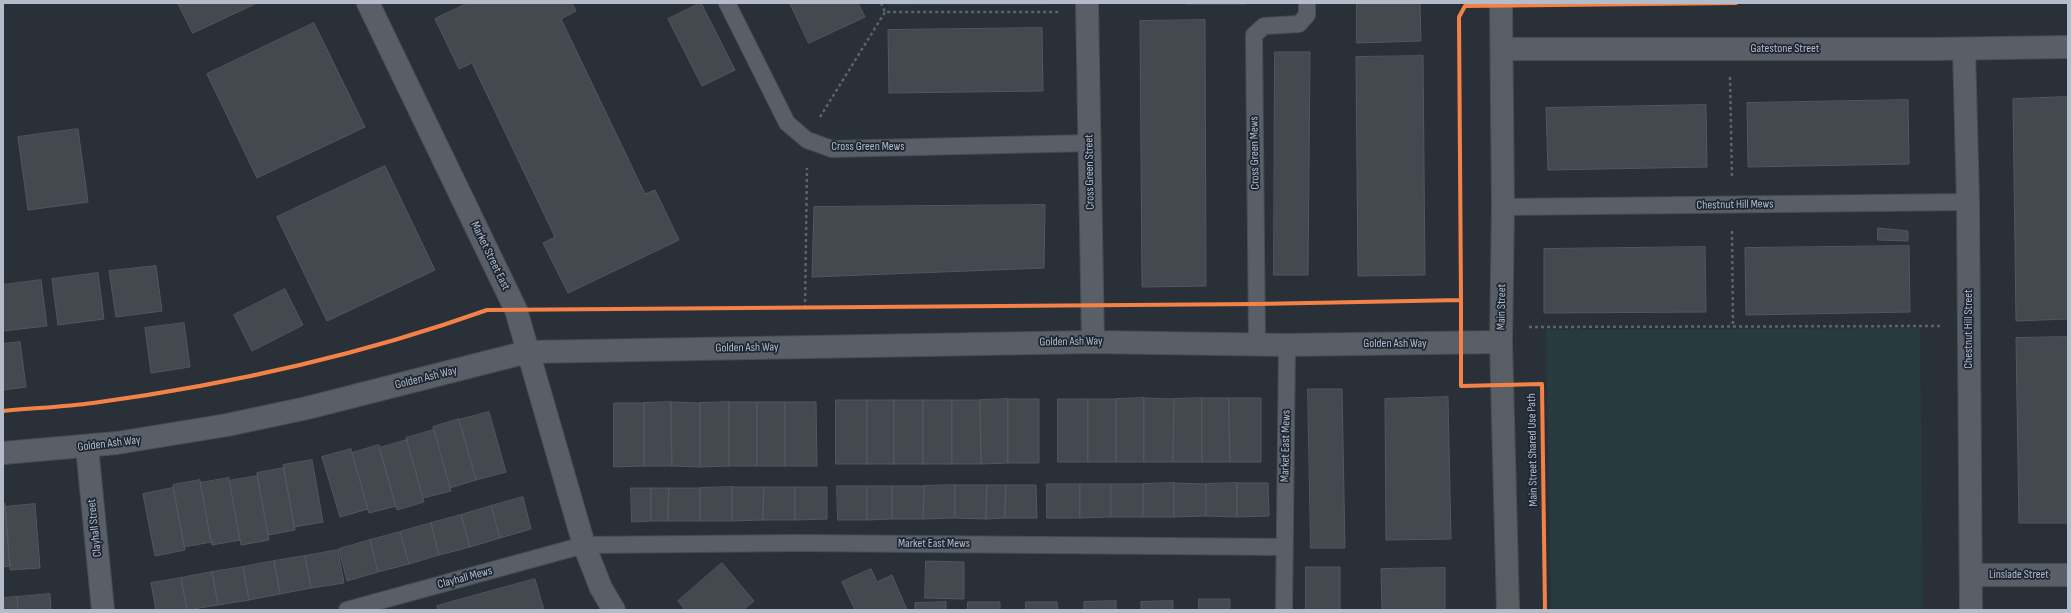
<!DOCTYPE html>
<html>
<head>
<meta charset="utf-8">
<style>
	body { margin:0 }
	#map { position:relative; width:2071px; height:613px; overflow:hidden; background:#2a3038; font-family:"Sofia Sans Condensed",sans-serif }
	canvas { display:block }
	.frame { position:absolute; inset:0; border:4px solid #b4bcc9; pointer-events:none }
</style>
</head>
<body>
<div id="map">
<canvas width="2071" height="613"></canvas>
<div class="frame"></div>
</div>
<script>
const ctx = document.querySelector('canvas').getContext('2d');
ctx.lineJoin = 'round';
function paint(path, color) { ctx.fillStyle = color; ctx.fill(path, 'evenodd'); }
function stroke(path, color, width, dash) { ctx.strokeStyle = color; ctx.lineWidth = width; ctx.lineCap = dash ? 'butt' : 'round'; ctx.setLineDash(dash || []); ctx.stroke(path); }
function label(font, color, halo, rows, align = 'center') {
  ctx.font = font + ' "Sofia Sans Condensed",sans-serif'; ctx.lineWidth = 3.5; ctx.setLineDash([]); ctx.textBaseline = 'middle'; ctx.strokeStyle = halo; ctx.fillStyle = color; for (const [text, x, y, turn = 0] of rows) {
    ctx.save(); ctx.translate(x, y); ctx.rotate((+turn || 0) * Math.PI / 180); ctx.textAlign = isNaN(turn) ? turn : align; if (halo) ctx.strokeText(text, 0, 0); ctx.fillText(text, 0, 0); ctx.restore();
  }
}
paint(new Path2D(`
	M887 3H1046V5L888 6Z
	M1920 328 1923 610H1551L1546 330Z`), '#273a3e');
const building = new Path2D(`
	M178 3H257L193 33Z
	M468 3H572L576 11 561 19 645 194 655 190 679 240 568 293 543 243 555 237 472 63 459 69 435 19Z
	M701 3 735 70 702 86 668 19Z
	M790 3H858L865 17 809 43Z
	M1187 3H1246V4H1187Z
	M1357 3H1420L1421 41 1357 43Z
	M1205 20 1206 286 1142 287 1140 21Z
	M314 23 365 127 257 178 207 74Z
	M1042 28 1043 91 889 93 888 30Z
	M1275 52H1310L1308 275H1274Z
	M1423 56 1425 275 1358 276 1356 57Z
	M2068 97V319L2016 321 2013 99Z
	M1908 100 1909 164 1748 167 1747 103Z
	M1706 105 1707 167 1548 170 1546 108Z
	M78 129 88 202 28 210 18 137Z
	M385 166 435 270 327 321 277 217Z
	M1045 205 1044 268 812 277 814 207Z
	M1878 228 1908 231V241L1878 240Z
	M1909 246 1910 312 1746 315 1745 248Z
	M1705 247 1706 312 1544 313V249Z
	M156 266 162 311 116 317 109 271Z
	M98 273 104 319 58 325 52 279Z
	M41 280 47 326 3 331V285Z
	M285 289 303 325 252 351 234 315Z
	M184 323 190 367 151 373 145 328Z
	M2068 337V523H2019L2016 338Z
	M20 342 26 387 3 390V344Z
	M1308 389H1342L1345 548H1311Z
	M1448 397 1451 539 1386 540 1385 399Z
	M1144 398 1174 399 1173 462H1144Z
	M1144 398V462H1116V399Z
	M1202 398H1229L1230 462H1202Z
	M1202 398V462H1173L1174 399Z
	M1229 398H1261V462H1230Z
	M1008 399H1039V463H1008Z
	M1008 399V463L981 464 980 400Z
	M1058 399H1088V462H1058Z
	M1088 399H1116V462H1088Z
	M836 400H867V464H836Z
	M867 400H894V464H867Z
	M894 400H923V464H894Z
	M923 400H952V464H923Z
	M952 400H980L981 464H952Z
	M671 402 672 466H644V403Z
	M671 402 700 403V467L672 466Z
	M729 402H757V466H729Z
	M729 402V466L700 467V403Z
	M757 402H785V466H757Z
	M785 402H816L817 466H785Z
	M614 403H644V466L614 467Z
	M489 412 506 472 476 480 459 420Z
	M459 419 476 480 450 488 433 427Z
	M434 430 451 491 423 498 406 438Z
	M407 440 424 502 397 510 379 448Z
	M379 445 396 506 369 513 352 453Z
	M351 449 368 509 340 517 322 457Z
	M312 460 323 522 294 527 283 465Z
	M284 468 295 530 268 535 257 473Z
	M257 476 269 540 241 545 229 481Z
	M229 478 240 540 212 545 200 483Z
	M200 480 211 542 184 547 173 485Z
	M1174 483V517H1143V484Z
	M1174 483 1206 484V516L1174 517Z
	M1237 483H1268L1269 516 1237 517Z
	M1237 483V517L1206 516V484Z
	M1047 484H1080V518H1047Z
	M1080 484H1111V517L1080 518Z
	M1111 484H1143V517H1111Z
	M955 485V518L923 519 924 486Z
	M955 485H987L986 519 955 518Z
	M987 485H1006L1005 518 986 519Z
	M1006 485H1036L1037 518H1005Z
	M837 486H867V520H838Z
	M867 486H892V519L867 520Z
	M892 486H924L923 519H892Z
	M732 487H764L763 520 732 521Z
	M732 487V521H700V488Z
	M764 487H795V520H763Z
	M795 487H827V519L795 520Z
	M173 488 185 550 155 556 143 494Z
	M631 488H651V521L632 522Z
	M651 488H669L668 521H651Z
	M669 488H700V521H668Z
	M523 497 531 529 500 538 491 506Z
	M3 503H5L10 566 3 567Z
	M35 504 40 568 10 570 5 507Z
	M491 506 500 538 470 547 461 515Z
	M461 515 470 547 439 555 431 523Z
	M431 523 439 555 409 564 400 532Z
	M400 532 409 564 378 572 370 540Z
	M370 540 378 572 347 581 339 549Z
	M338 550 344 583 311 588 305 556Z
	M305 556 311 588 280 594 274 561Z
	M274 561 280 594 249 600 243 567Z
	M926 561 964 562V599L925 598Z
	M722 563 754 601 743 610H685L678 601Z
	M243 567 249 600 218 605 212 572Z
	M1306 567H1340V610H1306Z
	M1445 568V610H1382L1381 569Z
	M871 569 877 582 892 575 907 610H855L842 582Z
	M212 572 218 605 187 610 181 578Z
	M181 578 187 610H156L151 583Z
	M535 579 544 610H438L437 606Z
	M50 594 51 610H18L17 597Z
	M17 597 18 610H3V598Z
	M1199 599H1230V610H1199Z
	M1116 601V610H1084V602Z
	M1173 601V610H1141V602Z
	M946 602V610H915V603Z
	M968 602H1000V610H968Z
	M1026 602H1057L1058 610H1026Z`);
paint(building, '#444950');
stroke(building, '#52575f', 1);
const lane = new Path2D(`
	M727 3 787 123 807 140 832 149 1090 143
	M1503 207 1968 202
	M1257 344 1254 35 1264 26 1299 24 1307 15V3
	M347 610 584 545 799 543 1285 547
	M1284 610 1287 345`);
const street = new Path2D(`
	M368 3 516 310 584 545 601 588 614 610
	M1087 3 1093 342
	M1502 49H1932L2068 47
	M1964 49 1968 202 1971 610
	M87 447 103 610
	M3 453 117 443 227 425 307 408 527 352 1093 342 1287 345 1501 342
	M1971 575H2068`);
const secondary = new Path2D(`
	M1501 3 1503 207 1501 342 1508 610`);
stroke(lane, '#484c53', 18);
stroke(street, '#484c53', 24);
stroke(secondary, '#484c53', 24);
stroke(new Path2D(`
	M881 3 885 12H1059
	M1730 77 1732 178
	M820 117 885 12
	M1732 231 1733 326
	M805 308 807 168
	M1529 327 1940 326`), '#5d636a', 2.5, [3, 3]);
stroke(lane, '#5a5e66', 16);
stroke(street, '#5a5e66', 22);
stroke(secondary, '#595d64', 22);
stroke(new Path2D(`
	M1461 300V386L1542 384 1545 610
	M3 411C33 408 64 407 93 403 226 385 361 355 487 310L1257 304 1461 300 1459 17 1465 6 1736 3`), '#f48246', 4);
label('12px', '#b4bcc9', '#1d2633', [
	["Gatestone Street",1785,49],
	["Cross Green Mews",868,147],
	["Cross Green Mews",1255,153,-91],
	["Cross Green Street",1090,172,-91],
	["Chestnut Hill Mews",1735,205,-1],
	["Market Street East",490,256,64],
	["Main Street",1502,307,-89],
	["Chestnut Hill Street",1969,329,-90],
	["Golden Ash Way",1071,342,-1],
	["Golden Ash Way",1395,344],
	["Golden Ash Way",747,348,-1],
	["Golden Ash Way",426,378,-14],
	["Golden Ash Way",109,444,-7],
	["Market East Mews",1286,446,-89],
	["Main Street Shared Use Path",1533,450,-91],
	["Clayhall Street",95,528,-96],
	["Market East Mews",934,544],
	["Linslade Street",2019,575],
	["Clayhall Mews",465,578,-15]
]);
</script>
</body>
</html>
